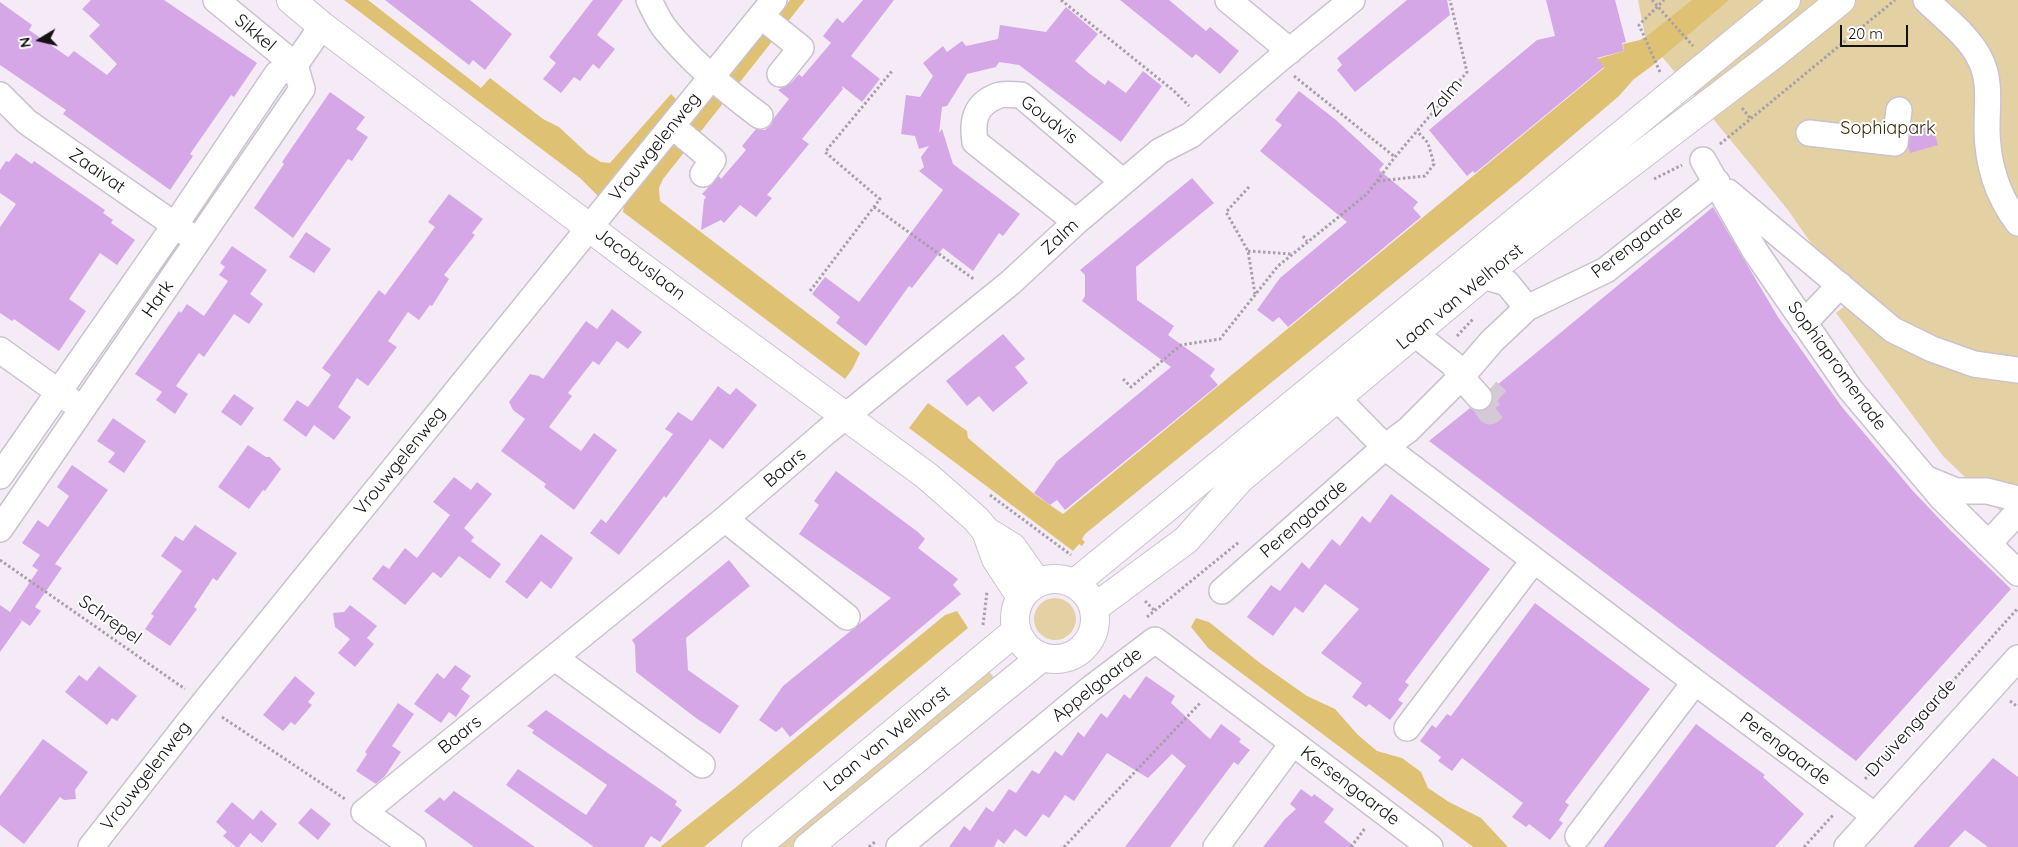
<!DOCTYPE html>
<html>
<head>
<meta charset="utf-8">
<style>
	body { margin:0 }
	#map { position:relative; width:2018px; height:847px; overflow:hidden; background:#f4ebf7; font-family:Quicksand,sans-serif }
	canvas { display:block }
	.north { position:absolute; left:15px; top:15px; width:50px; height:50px; -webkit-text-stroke:4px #fff; paint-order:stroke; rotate:261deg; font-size:14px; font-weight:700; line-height:20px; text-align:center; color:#151216 }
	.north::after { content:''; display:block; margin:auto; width:18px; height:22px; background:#151216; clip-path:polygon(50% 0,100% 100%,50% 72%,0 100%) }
	.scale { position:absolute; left:1840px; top:25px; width:68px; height:22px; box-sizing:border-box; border:2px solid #151216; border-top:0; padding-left:6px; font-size:15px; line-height:18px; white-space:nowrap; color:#151216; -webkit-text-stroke:4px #fff; paint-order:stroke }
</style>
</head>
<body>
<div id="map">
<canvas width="2018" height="847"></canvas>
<div class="north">N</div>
<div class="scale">20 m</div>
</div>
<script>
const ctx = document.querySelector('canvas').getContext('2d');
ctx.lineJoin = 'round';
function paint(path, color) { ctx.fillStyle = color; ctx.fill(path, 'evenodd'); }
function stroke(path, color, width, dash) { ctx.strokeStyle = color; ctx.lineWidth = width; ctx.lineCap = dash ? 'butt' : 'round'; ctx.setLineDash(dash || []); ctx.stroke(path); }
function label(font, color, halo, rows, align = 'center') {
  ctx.font = font + ' Quicksand,sans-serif'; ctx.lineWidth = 4; ctx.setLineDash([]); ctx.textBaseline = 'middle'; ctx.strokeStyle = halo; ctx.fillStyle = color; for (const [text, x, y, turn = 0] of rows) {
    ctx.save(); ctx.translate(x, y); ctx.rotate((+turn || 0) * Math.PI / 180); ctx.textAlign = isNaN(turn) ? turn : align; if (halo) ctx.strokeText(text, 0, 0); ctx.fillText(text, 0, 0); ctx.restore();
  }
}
paint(new Path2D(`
	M1638 0H2018V528L1943 456 1836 313 1851 301 1788 210 1645 36Z
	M1034 619a21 21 0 1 1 42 0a21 21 0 1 1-42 0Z
	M986 668 996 680 794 847H769Z`), '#e3d1a4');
paint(new Path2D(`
	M344 0H368L481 88 490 78 543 119 559 127 588 154 601 162 610 163 671 94 677 100 599 197 580 178Z
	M790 0H805L663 179 659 188 660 201 860 353 853 368 845 379 623 212 624 205Z
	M1692 0H1729L1653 65 1633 80 1619 96 1518 182 1085 534 1082 539 1085 542 1082 546 1079 544 1073 551 909 428 928 403 967 431 968 438 1034 494 1063 514 1604 68 1597 59 1624 51 1623 44 1640 40 1647 36Z
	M957 611 968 628 704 847H660L735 788 945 615Z
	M1196 618 1209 622 1260 663 1307 696 1335 709 1358 735 1377 751 1402 758 1421 772 1428 788 1449 802 1481 818 1508 847H1473L1208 648 1191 627Z`), '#dfc174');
paint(new Path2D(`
	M91 0H164L257 63 234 97 231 95 190 154 193 156 170 190 63 114 66 110 0 65V2L32 25 29 30 68 57 74 51 107 75 117 64 89 36 100 25 82 9Z
	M385 0H470L512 34 485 70 473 60 469 65Z
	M593 0H623L597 35 615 49 599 69 593 64 580 81 574 77 561 93 543 79 556 63 549 57Z
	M863 0H894L851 56 880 79 862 102 842 86 843 89 802 139 809 144 767 195 772 198 756 217 740 205 724 223 721 220 701 230 704 200 706 197 702 194 719 176 721 179 746 150 742 146 756 129 765 130 771 125 774 118 789 99 778 90 791 83 799 74 802 77 831 43 823 36 837 18 843 23Z
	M1120 0H1169L1206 31 1210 27 1239 51 1220 74 1196 54 1192 58Z
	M1407 0H1447L1450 15 1355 92 1337 70 1342 65 1337 58Z
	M1546 0H1615L1626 42 1622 43 1624 51 1597 58 1604 67 1475 173 1473 171 1467 176 1429 130 1537 40 1555 36Z
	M1066 7 1098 34 1075 61 1090 74 1105 85 1108 80 1126 93 1143 71 1162 86 1121 142 1019 65 999 62 996 67 967 74 947 106 942 107 939 133 942 129 953 164 1020 214 1003 236 999 233 973 271 943 248 912 288 909 286 866 346 836 323 840 317 812 294 825 277 859 302 943 190 919 171 924 167 921 157 929 146 919 149 915 136 901 134 906 95 920 97 933 76 923 63 943 46 947 52 962 41 966 46 998 39 1000 25 1046 32Z
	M1299 91 1336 120 1384 164 1379 170 1418 202 1413 208 1421 217 1288 327 1279 317 1273 322 1257 310 1280 278 1347 222 1260 151 1282 125 1275 120Z
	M330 92 365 117 356 129 368 137 352 161 348 159 293 238 254 208 284 164 282 162Z
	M1931 122 1938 145 1910 153 1908 147 1911 127Z
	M16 153 32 164 34 161 105 210 103 213 113 220 111 223 135 240 117 265 100 253 69 299 86 311 59 351 14 319 12 321 0 313V227L16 204 0 193V170L6 161 9 162Z
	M1192 178 1214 203 1136 267 1137 300 1174 326 1168 335 1215 369 1210 376 1218 385 1065 510 1057 500 1050 505 1034 493 1057 461 1171 367 1082 301 1085 296V275L1080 270Z
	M449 194 483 219 472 233 475 235 444 275 449 279 432 306 430 305 419 320 408 312 388 341 397 347 368 386 357 378 338 407 351 417 334 440 314 425 306 437 283 420 297 400 308 407 331 375 322 368 379 290 385 295 435 227 428 222Z
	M1713 207 1778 317 1842 407 1913 491 1951 531 2011 589 1856 761 1429 441 1470 408 1475 411H1482L1488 408 1493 401 1491 390Z
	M306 232 331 249 314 273 289 257Z
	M232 246 267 270 250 294 263 304 249 324 234 314 204 357 199 353 176 386 188 394 175 414 156 400 162 392 135 374 179 311 181 313 187 304 204 316 228 281 219 275 225 267 220 263Z
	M612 309 642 332 628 349 617 341 599 365 593 361 568 393 572 396 549 427 581 451 594 433 617 450 574 510 544 487 546 484 501 451 525 419 513 410 509 402 530 374 539 376 543 379 586 321 597 329Z
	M1003 334 1025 359 1015 367 1028 383 993 412 979 396 967 406 946 381Z
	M718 386 730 395 736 388 757 405 723 449 710 439 666 498 664 496 619 555 590 533 601 519 606 523 673 434 665 429 678 412 692 421Z
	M234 394 254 408 241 426 221 412Z
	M113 418 146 441 124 473 108 462 115 453 97 441Z
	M248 445 266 457H270L281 469 265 491 263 490 249 509 218 487Z
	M72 465 108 490 55 564 62 568 35 607 41 611 30 626 17 617 22 621 0 652V605L10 612 38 570 32 566 40 555 22 543 38 520 48 527 69 496 57 487Z
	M836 471 918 532 925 539 918 548 958 579 953 585 961 594 790 737 782 727 776 732 759 720 783 686 891 598 799 534 819 505 814 501Z
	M454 477 471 490 477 482 492 494 464 528 474 537 471 541 501 564 490 579 459 556 441 578 433 572 405 605 372 579 383 565 389 569 405 548 417 558 450 515 433 502Z
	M1391 494 1490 569 1405 682 1409 685 1398 700 1403 703 1390 720 1369 704 1366 707 1352 697 1362 683 1321 653 1359 609 1325 584 1303 613 1295 607 1273 636 1247 617 1271 585 1280 591 1302 562 1309 569 1332 539 1340 546 1362 516 1370 523Z
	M195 525 237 553 217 581 213 578 194 607 197 609 170 646 145 629 154 616 151 614 182 571 161 556 175 536 183 541Z
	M541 534 573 558 551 589 541 581 527 599 505 582Z
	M729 560 750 586 686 638 688 670 739 706 720 734 696 718 636 672 635 645 632 640Z
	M1535 603 1650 689 1565 802 1569 805 1559 820 1563 823 1550 840 1529 824 1526 827 1512 817 1523 803 1462 758 1452 771 1438 761 1441 757 1420 741 1432 725 1436 728 1447 714 1451 716Z
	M350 605 377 626 367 638 374 644 355 667 338 653 350 639 335 627 333 613 344 612Z
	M455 665 471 676 461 689 470 696 456 717 449 712 441 723 414 704 437 673 444 679Z
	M99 666 137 696 117 721 112 718 107 725 65 692 79 675 87 681Z
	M295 676 315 693 308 702 312 705 295 725 291 722 283 731 263 715Z
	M1146 676 1175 696 1171 703 1210 739 1221 724 1241 739 1239 742 1250 750 1238 765 1234 762 1170 847H1125L1186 766 1172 754 1148 778 1107 753 1074 801 1065 795 1049 818 1043 814 1026 837 1015 829 1004 844 998 839 994 847H949L964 826 970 831 986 807 993 812 1009 789 1016 793 1032 770 1039 774 1055 751 1062 756 1078 732 1084 737 1101 713 1107 718 1124 694 1130 699Z
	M398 703 414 714 392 746 401 752 385 776 376 784 356 771 367 754 365 752Z
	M546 710 677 801 675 805 682 810 660 842 651 836 644 847H594L506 785 518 769 586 815 607 785 532 733 534 730 527 726Z
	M1696 724 1765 775 1763 777 1804 814 1775 847H1603Z
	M43 739 88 772 75 790 76 799 64 800 60 797 24 844 0 825V796Z
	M1993 758 2018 777V847H1988L1965 830 1949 847H1913Z
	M1301 789 1312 797 1314 794 1334 809 1324 822 1355 847H1263L1285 819 1296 809 1290 804Z
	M454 791 498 821 535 847H474L424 811 440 797 444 801Z
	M232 802 253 820 261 810 277 824 262 843 250 833 239 847H236L223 836 227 832 216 822Z
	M311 808 331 824 318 840 298 823Z`), '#d6a7e7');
stroke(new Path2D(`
	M1479 397 1490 412 1501 403 1488 391`), '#d3cad5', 25, [25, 12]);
const minor = new Path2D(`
	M216 0 295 65
	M649 0C654 10 659 22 666 30 691 61 729 93 760 116
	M1228 0 1290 51
	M1926 0C1944 18 1969 36 1980 59 1991 80 1987 104 1987 127 1987 163 1996 194 2018 223
	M761 16 801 48 780 74
	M0 95 27 122 189 235
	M672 126 713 160 703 174
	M1809 133 1895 143 1899 110
	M1703 160 1755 251 1850 389 1941 497 2018 573
	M1728 192 1893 330 1932 349 1974 364 2018 370
	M1076 222 975 142C972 122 974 105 997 96 1003 93 1014 95 1021 95L1123 182
	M1483 276 1507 283 1527 308
	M1804 323 1840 285
	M1415 334 1453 364 1461 377 1479 397
	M0 350 71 401
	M1337 398 1385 447 1695 682 1875 816
	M0 476 175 225 277 74 295 65 322 26
	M1927 479 1956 491H1987L2018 499
	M725 519 847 617
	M0 529 302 89 295 65
	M1988 544 2018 512
	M1222 591 1385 447 1408 430 1461 377 1492 341 1527 308 1606 270 1717 182
	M555 658 702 765
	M1407 728 1534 560
	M1293 743 1430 847
	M1578 836 1695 682
	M91 847 203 704 774 0
	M413 847 364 812 725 519 826 432 1010 283 1076 222 1160 151 1191 135 1277 61 1352 0
	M899 847 1089 690 1155 640 1293 743 1216 847
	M1847 847 2018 658`);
const major = new Path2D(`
	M291 0 322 26 635 262 927 476 976 519 986 531 1012 547 1037 582
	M986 531 996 559 1021 597
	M1015 619a40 40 0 1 1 80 0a40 40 0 1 1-80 0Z
	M1075 583 1786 0
	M1094 608 1186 540 1240 479 1483 276 1774 54 1841 0
	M756 847 1016 631
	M808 847 1042 657`);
stroke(minor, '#cac2ce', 28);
stroke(major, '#cac2ce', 30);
stroke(new Path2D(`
	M1061 0 1174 91 1189 106
	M1652 0 1693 46
	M1660 72 1639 25 1664 0
	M1294 76 1395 157
	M1742 108 1751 119
	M1720 144 1895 0
	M1654 179 1682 165
	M1378 181 1425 176 1434 164 1428 143 1417 131
	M1249 187 1226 212 1248 251 1255 294
	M874 207 975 280
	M1303 236 1307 241
	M1248 251 1292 254
	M810 291 880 199 825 152 892 71
	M1457 336 1473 319
	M1123 379 1131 387 1181 345 1220 339 1278 266 1367 194 1395 157 1467 72 1450 0
	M990 495 1071 555
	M0 560 185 689
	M1145 601 1155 611
	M1147 617 1239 542
	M983 625 987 592
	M2010 701 2018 707
	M222 717 345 799
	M1865 779 2018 608
	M869 847 876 841
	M1064 847 1201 702
	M1351 847 1366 827
	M1804 847 1834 814`), '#a7a0a9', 3, [2.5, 2.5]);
stroke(minor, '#fff', 25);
stroke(major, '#fff', 28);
label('18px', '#151216', '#fff', [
	["Sikkel",255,33,40],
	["Zalm",1445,98,-50],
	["Goudvis",1049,120,38],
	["Vrouwgelenweg",655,147,-51],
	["Zaaivat",97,171,35],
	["Zalm",1060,237,-43],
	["Perengaarde",1637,242,-37],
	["Jacobuslaan",640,264,37],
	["Laan van Welhorst",1460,297,-39],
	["Hark",158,299,-55],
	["Sophiapromenade",1837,366,54],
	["Vrouwgelenweg",400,461,-51],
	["Baars",785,468,-41],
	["Perengaarde",1304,519,-41],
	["Schrepel",110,620,35],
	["Appelgaarde",1097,685,-38],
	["Druivengaarde",1911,728,-48],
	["Baars",460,735,-39],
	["Laan van Welhorst",887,739,-39],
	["Perengaarde",1785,749,37],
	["Vrouwgelenweg",146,776,-52],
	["Kersengaarde",1350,786,37]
]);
label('18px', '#372b07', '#fff', [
	["Sophiapark",1888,129]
]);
</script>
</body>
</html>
